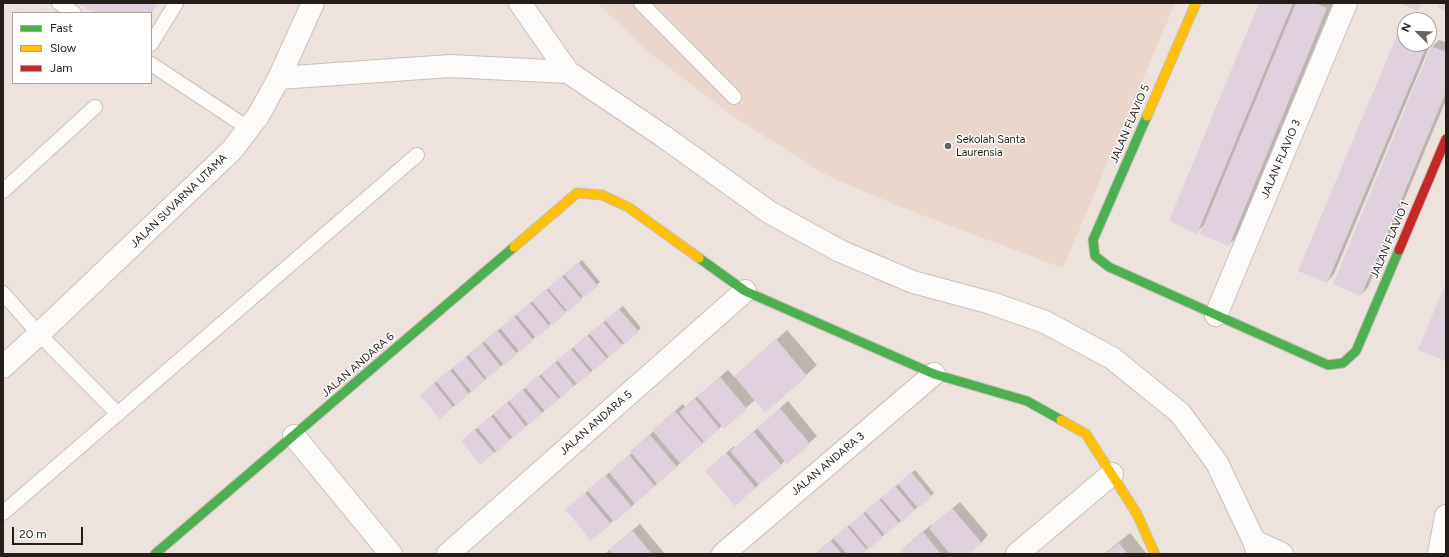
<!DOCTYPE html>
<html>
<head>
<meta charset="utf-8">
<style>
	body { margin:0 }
	#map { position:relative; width:1449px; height:557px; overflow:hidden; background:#ede2dc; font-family:Figtree,sans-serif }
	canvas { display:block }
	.frame { position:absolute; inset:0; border:4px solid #241d19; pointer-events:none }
	.legend { position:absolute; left:12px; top:12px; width:140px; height:72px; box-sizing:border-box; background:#fff; border:1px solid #a7a5a3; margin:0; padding:5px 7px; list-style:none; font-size:12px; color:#241d19 }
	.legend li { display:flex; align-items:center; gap:8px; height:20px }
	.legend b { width:20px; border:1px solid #a7a5a3 }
	.north { position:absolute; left:1397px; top:12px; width:40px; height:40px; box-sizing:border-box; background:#fff; border:1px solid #a7a5a3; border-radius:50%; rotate:293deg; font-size:11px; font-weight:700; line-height:16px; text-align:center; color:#241d19 }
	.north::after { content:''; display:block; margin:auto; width:14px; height:18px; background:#6a625d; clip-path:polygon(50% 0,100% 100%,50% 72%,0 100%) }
	.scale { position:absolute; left:12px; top:527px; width:71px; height:18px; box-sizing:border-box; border:2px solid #241d19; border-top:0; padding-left:5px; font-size:12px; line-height:14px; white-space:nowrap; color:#241d19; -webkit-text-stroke:3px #fff; paint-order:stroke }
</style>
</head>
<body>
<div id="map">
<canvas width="1449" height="557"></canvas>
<div class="frame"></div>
<ul class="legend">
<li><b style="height:5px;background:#4caf50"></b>Fast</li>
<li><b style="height:5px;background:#ffc107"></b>Slow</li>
<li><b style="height:5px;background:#c62828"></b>Jam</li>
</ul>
<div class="north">N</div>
<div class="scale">20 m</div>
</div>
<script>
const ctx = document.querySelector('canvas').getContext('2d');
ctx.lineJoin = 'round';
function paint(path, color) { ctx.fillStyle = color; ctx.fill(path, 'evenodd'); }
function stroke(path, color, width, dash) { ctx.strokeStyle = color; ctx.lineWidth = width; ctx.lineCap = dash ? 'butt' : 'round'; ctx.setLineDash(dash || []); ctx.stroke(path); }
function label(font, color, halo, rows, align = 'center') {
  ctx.font = font + ' Figtree,sans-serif'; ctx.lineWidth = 3; ctx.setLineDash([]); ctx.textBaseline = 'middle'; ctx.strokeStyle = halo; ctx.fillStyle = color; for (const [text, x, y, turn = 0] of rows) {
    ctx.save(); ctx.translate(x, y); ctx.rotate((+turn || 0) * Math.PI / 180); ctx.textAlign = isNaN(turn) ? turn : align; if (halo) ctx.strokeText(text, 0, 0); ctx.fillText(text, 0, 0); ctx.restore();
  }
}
paint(new Path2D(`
	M597 3H1175L1063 268 906 209 828 176 734 117 650 53Z`), '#ead6cb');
paint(new Path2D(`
	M1260 3H1333L1236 238 1228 245 1205 224 1197 232Z
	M1405 28V44H1429V36L1433 38 1334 274 1327 282 1399 34Z
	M1439 40 1446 42V100L1368 287 1361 295 1432 47Z
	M582 260 600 282 440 418 424 392Z
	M623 306 641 328 606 359 494 453 465 438Z
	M787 330 817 365 806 375 755 400 724 427 723 425 631 507 610 523 566 510 633 452 639 444 654 431 661 423 683 404 685 407 728 370 734 377Z
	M788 401 817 436 787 463 785 461 755 488 714 464 734 446 735 448Z
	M915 470 934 493 931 496 861 554H815Z
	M960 502 988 535 981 543 967 554H902L900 552 907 545 931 525 932 526Z
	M640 524 665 554H605L617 543Z
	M1130 533 1147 554H1104Z`), '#0003');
paint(new Path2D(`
	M77 3H158L152 13H93Z
	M1259 3H1293L1197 234 1169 221Z
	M1296 3H1315L1327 8 1229 246 1200 234Z
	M1400 3H1421L1418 11Z
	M1440 3H1446V11L1438 8Z
	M1398 33 1405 36V44H1424L1427 45 1327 283 1298 271Z
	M1431 46 1446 52V92L1361 296 1333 284Z
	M578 262 598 286 584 298 564 274Z
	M562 276 582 300 568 312 548 288Z
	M1446 282V361L1418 350Z
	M546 289 566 313 552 325 532 301Z
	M530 303 550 327 536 338 516 314Z
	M619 309 639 332 625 344 605 320Z
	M514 316 533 340 520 352 500 328Z
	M603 322 623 346 609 357 589 333Z
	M497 330 517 354 504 365 484 341Z
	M587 335 607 359 593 371 573 347Z
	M776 339 807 376 765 413 734 376Z
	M482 343 501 367 487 379 468 354Z
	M571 349 591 373 577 384 557 360Z
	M466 357 485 380 472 392 452 368Z
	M555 362 574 386 561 398 541 374Z
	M450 370 469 394 456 406 436 381Z
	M538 375 559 399 545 411 525 387Z
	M720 377 747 409 724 429 697 396Z
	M434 383 453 407 440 419 420 395Z
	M522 389 542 413 529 425 509 401Z
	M695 399 720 429 704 442 679 412Z
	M507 402 526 427 513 438 493 414Z
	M780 408 810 444 787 464 757 428Z
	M675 411 703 444 680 463 652 430Z
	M491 416 510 440 497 452 477 427Z
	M474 429 494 453 480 465 461 441Z
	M754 432 782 466 759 485 730 451Z
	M650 435 677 467 657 484 630 451Z
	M726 453 756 488 735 506 705 471Z
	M629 455 655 486 635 504 609 472Z
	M911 472 932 497 918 508 898 484Z
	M605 475 632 507 614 522 587 490Z
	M895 486 915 510 902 522 881 498Z
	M585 493 611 524 591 541 565 509Z
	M879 499 899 523 885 535 865 511Z
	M952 508 982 543 969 554H950L929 528Z
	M863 513 883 537 869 549 849 525Z
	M847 526 867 550 863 554H847L833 538Z
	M632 530 652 554H612L609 550Z
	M923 532 941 554H900L899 552Z
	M830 540 842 554H819L817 552Z
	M1119 543 1128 554H1105Z`), '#e1d1df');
const lane = new Path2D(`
	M59 3 74 13
	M641 3 734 97
	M151 44 176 3
	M151 64 248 128
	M3 191 95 107
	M3 293 39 334 118 414
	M3 513 417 155`);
const street = new Path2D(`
	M520 3 568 72 663 136 769 212 840 251 913 282 991 303 1045 322 1112 358 1180 413 1217 463 1254 541 1258 554
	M279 78 450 66 568 72
	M1216 315 1346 3
	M3 367 39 334 232 150 258 116 279 78 313 3
	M294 436 391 554
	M1254 541 1282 554
	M448 554 745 291
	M723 554 934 374
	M1017 554 1112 474
	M1439 554 1446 516`);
const fast = new Path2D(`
	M1147 116 1093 240 1095 256 1109 267 1328 365 1343 363 1356 351 1399 250
	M699 258 745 291 934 374 1027 401 1061 420
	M155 554 514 247`);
const slow = new Path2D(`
	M1147 116 1196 3
	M514 247 577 193 602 195 628 207 699 258
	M1061 420 1086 434 1137 514 1155 554`);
const jam = new Path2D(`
	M1399 250 1446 139`);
stroke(lane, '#c8c0bb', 16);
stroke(street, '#c8c0bb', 24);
stroke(fast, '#c8c0bb', 11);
stroke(slow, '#c8c0bb', 11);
stroke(jam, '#c8c0bb', 11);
stroke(lane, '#fcfbfa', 14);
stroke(street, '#fcfbfa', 22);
stroke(fast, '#4caf50', 9);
stroke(slow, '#ffc107', 9);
stroke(jam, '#c62828', 9);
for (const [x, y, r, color] of [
	[948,146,4,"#6a625d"]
]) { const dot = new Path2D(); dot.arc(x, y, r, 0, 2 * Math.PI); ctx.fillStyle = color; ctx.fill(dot); stroke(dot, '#fff', 1.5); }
label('11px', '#241d19', '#fff', [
	["JALAN FLAVIO 5",1130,124,-67],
	["JALAN FLAVIO 3",1281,159,-67],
	["JALAN SUVARNA UTAMA",179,201,-44],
	["JALAN FLAVIO 1",1390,240,-67],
	["JALAN ANDARA 6",358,365,-41],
	["JALAN ANDARA 5",596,423,-41],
	["JALAN ANDARA 3",828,464,-40]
]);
label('11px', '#241d19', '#fff', [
	["Sekolah Santa",956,140],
	["Laurensia",956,153]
], 'left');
</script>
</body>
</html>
